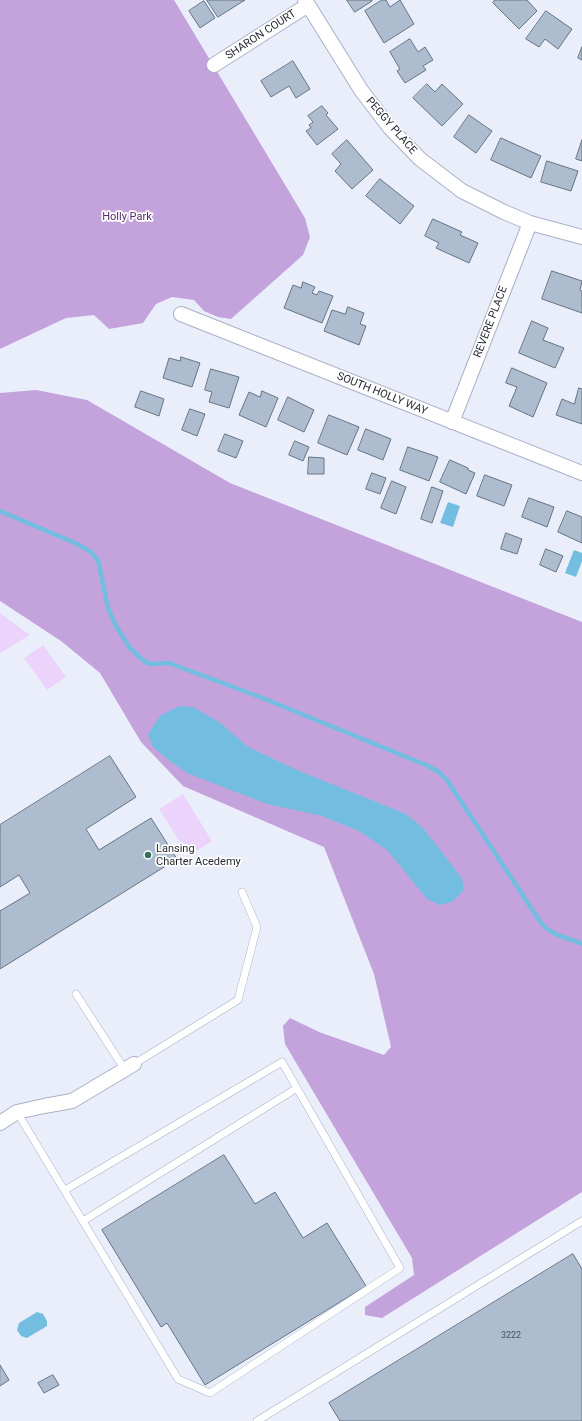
<!DOCTYPE html>
<html>
<head>
<meta charset="utf-8">
<style>
	body { margin:0 }
	canvas { display:block; background:#eaeefb }
</style>
</head>
<body>
<canvas width="582" height="1421"></canvas>
<script>
const ctx = document.querySelector('canvas').getContext('2d');
ctx.lineJoin = 'round';
function paint(path, color) { ctx.fillStyle = color; ctx.fill(path, 'evenodd'); }
function stroke(path, color, width, dash) { ctx.strokeStyle = color; ctx.lineWidth = width; ctx.lineCap = dash ? 'butt' : 'round'; ctx.setLineDash(dash || []); ctx.stroke(path); }
function label(font, color, halo, rows, align = 'center') {
  ctx.font = font + ' Roboto,sans-serif'; ctx.lineWidth = 3.5; ctx.setLineDash([]); ctx.textBaseline = 'middle'; ctx.strokeStyle = halo; ctx.fillStyle = color; for (const [text, x, y, turn = 0] of rows) {
    ctx.save(); ctx.translate(x, y); ctx.rotate((+turn || 0) * Math.PI / 180); ctx.textAlign = isNaN(turn) ? turn : align; if (halo) ctx.strokeText(text, 0, 0); ctx.fillText(text, 0, 0); ctx.restore();
  }
}
paint(new Path2D(`
	M0 613 30 635 0 653Z
	M43 645 66 677 47 690 24 658Z
	M183 794 212 841 189 856 159 809Z`), '#ebd3fc');
paint(new Path2D(`
	M0 0H174L305 218 310 237 303 255 231 319 218 317 204 311 194 300 172 297 156 304 143 323 109 329 94 315 66 318 0 349Z
	M36 390 87 400 230 483 582 622V1192L382 1318 365 1315V1307L414 1275 412 1258 285 1044 283 1026 290 1018 319 1032 384 1055 391 1047 374 974 324 847 183 786 141 742 100 673 61 641 0 601V393Z`), '#c4a2dc');
paint(new Path2D(`
	M448 502 460 506 453 527 440 523Z
	M574 550 582 553V561L576 577 565 573Z
	M180 706 193 707 219 722 248 747 297 770 406 814 423 828 462 878 464 890 452 902 440 905 427 899 387 850 359 831 322 816 267 804 187 773 167 759 153 747 148 734 161 715Z
	M37 1312 43 1314 47 1321V1326L27 1338 21 1336 17 1330 19 1323Z`), '#73bee0');
stroke(new Path2D(`
	M0 511 75 543 90 551 98 560 108 608 116 626 130 648 145 662 151 664 169 663 260 697 426 765 439 772 447 780 541 923C555 938 565 936 582 944`), '#73bee0', 4.5);
const building = new Path2D(`
	M207 0H245L218 17Z
	M347 0H372V1L355 12Z
	M382 0H386L390 7 400 0 414 24 384 43 365 11Z
	M495 0H527L537 11 519 29 493 3Z
	M204 1 215 18 200 28 189 11Z
	M546 11 572 29 558 49 545 39 539 47 526 39Z
	M410 39 418 52 425 47 433 60 423 66 426 70 405 83 397 71 400 69 390 52Z
	M582 47V60L578 58Z
	M293 61 310 89 296 98 289 86 271 97 261 81Z
	M427 84 435 92 442 84 463 104 442 126 413 98Z
	M322 106 328 113 326 115 338 129 317 145 306 131 311 128 309 125 313 122 308 116Z
	M469 115 492 131 476 153 454 137Z
	M501 138 541 156 531 178 491 160Z
	M347 140 373 170 352 189 335 171 341 164 332 154Z
	M582 140V161L576 159Z
	M547 161 578 171 571 191 541 182Z
	M380 179 414 206 400 224 366 196Z
	M433 219 462 232 460 235 478 243 469 263 436 248 439 243 425 236Z
	M552 271 582 281 580 290 582 291V313L542 299Z
	M303 282 315 287 312 293 317 295 319 291 333 296 322 323 284 308 293 285 301 288Z
	M348 307 364 313 360 324 366 326 359 345 324 331 332 310 345 314Z
	M532 321 548 328 543 340 564 348 555 368 519 353Z
	M181 357 200 363 192 387 163 378 169 358 180 361Z
	M512 368 547 383 533 417 509 406 517 387 506 383Z
	M211 369 239 377 229 408 209 402 212 392 205 390Z
	M579 388 582 389V424L556 415 562 399 574 404Z
	M141 391 164 399 159 416 135 407Z
	M262 391 278 398 266 427 239 415 249 392 260 397Z
	M288 397 314 410 304 432 278 420Z
	M190 409 205 414 197 436 182 430Z
	M329 415 359 427 347 455 318 443Z
	M366 429 391 439 383 460 358 450Z
	M225 434 243 441 236 458 218 451Z
	M295 441 309 447 303 461 289 455Z
	M408 447 438 457 429 481 400 470Z
	M309 457 324 458V474H308Z
	M450 460 468 468V470L475 473 466 494 440 482Z
	M372 473 386 478 380 494 366 489Z
	M485 475 512 485 504 506 477 496Z
	M392 481 406 487 396 514 381 508Z
	M432 487 443 491 432 523 421 519Z
	M529 498 554 507 547 527 522 517Z
	M567 511 582 517V543L558 532Z
	M506 533 522 539 517 554 501 549Z
	M546 549 563 556 556 572 540 565Z
	M110 756 136 797 86 829 99 850 151 818 177 859 0 969V911L30 893 19 875 0 887V825Z
	M224 1155 255 1204 275 1192 303 1238 327 1223 366 1286 205 1385 167 1323 161 1327 102 1230Z
	M573 1254 582 1269V1421H340L329 1403Z
	M0 1365 9 1380 0 1386Z
	M53 1375 59 1385 44 1393 38 1383Z`);
paint(building, '#adbdcf');
stroke(building, '#657484', 1);
const service = new Path2D(`
	M76 994 125 1070
	M134 1064 238 1000 257 927 242 892
	M17 1112 178 1379 210 1393 400 1268 282 1062 65 1190
	M83 1221 297 1088
	M257 1421 582 1221`);
const minor = new Path2D(`
	M305 0 361 90 390 128 420 159 462 191 504 212 530 223 582 237
	M214 65 308 5
	M181 314 582 473
	M452 422 530 223
	M0 1123 17 1112 44 1106 72 1101 134 1064`);
stroke(service, '#aab1c6', 8);
stroke(minor, '#aab1c6', 16);
stroke(service, '#fff', 7);
stroke(minor, '#fff', 14);
for (const [x, y, r, color] of [
	[148,855,4,"#34705b"]
]) { const dot = new Path2D(); dot.arc(x, y, r, 0, 2 * Math.PI); ctx.fillStyle = color; ctx.fill(dot); stroke(dot, '#fff', 1.5); }
label('9px', '#49505a', null, [
	["3222",511,1336]
]);
label('11px', '#282b33', '#fff', [
	["SHARON COURT",261,35,-33],
	["PEGGY PLACE",391,126,49],
	["REVERE PLACE",491,322,-69],
	["SOUTH HOLLY WAY",382,394,22]
]);
label('11px', '#562a6f', '#fff', [
	["Holly Park",127,217]
]);
label('11px', '#282b33', '#fff', [
	["Lansing",156,849],
	["Charter Acedemy",156,862]
], 'left');
</script>
</body>
</html>
